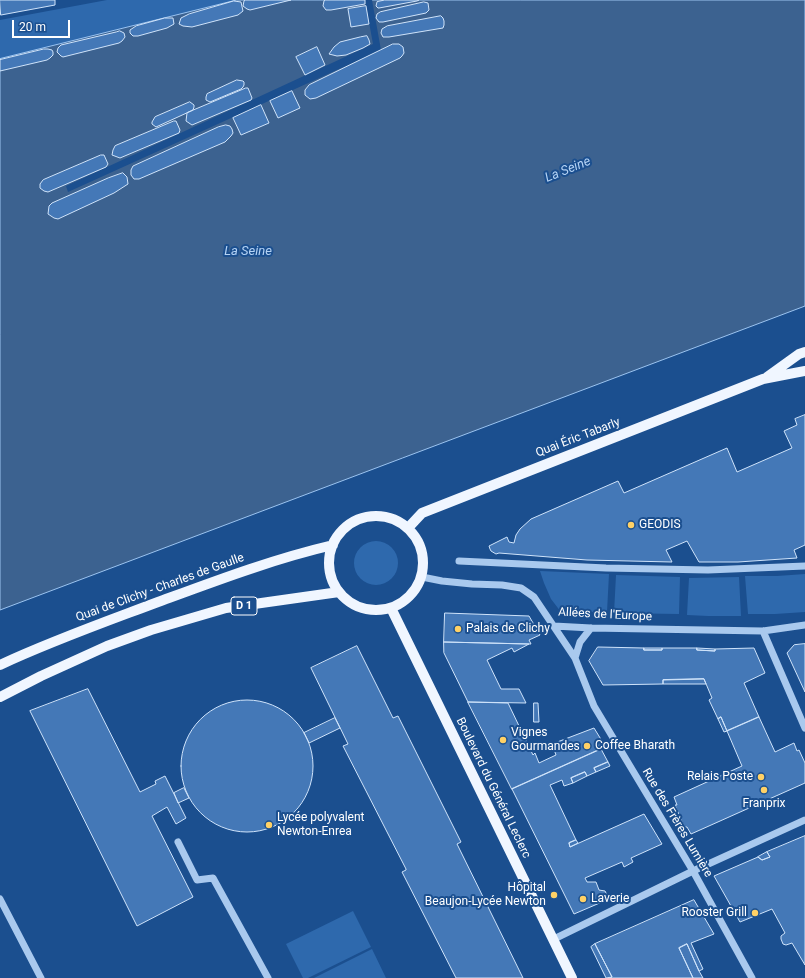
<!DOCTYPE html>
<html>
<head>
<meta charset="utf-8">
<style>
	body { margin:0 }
	#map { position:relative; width:805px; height:978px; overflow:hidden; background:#1b4f8f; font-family:Roboto,sans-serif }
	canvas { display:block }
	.scale { position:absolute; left:12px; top:20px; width:58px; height:18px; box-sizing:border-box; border:2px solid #fff; border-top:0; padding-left:5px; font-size:12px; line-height:14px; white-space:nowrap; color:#fff; -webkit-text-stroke:3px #1b4f8f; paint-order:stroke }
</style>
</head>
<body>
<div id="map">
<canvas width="805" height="978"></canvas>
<div class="scale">20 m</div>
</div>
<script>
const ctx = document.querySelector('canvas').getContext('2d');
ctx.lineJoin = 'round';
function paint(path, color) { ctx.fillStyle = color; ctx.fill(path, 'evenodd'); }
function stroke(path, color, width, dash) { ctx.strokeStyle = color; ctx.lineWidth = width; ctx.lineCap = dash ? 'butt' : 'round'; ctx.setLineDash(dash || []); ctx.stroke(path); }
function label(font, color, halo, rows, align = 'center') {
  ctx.font = font + ' Roboto,sans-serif'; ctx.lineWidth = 4; ctx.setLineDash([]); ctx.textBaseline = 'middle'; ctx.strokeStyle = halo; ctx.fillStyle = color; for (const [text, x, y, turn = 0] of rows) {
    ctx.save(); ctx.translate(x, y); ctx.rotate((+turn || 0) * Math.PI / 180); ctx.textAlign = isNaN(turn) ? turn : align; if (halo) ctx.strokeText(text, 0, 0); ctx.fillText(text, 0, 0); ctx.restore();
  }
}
paint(new Path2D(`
	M107 0H237L0 59V20Z
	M354 563a22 22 0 1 1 44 0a22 22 0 1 1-44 0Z
	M540 571 609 574 607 612H561L551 599 544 583Z
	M805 574V612L775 614H748L745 576H777Z
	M616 575 680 577 679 614 614 613Z
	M739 577 741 616H708L687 615 689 578Z
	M353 911 371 947 308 978H303L286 944Z
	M372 949 386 978H314Z`), '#2e69ad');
const water = new Path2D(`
	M237 0H805V306L0 610V59Z`);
paint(water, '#3c6290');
stroke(water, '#9cc4f0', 1);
paint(new Path2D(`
	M365 0H372L381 50 68 192 66 186 373 44Z`), '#1b4f8f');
const building = new Path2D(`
	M0 0H55V5L1 15Z
	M246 0H291L250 10 247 9 243 6 244 1Z
	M326 0H365V4L331 10H326L323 6 324 1Z
	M385 0H419L417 1 379 8H378L376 6 377 2Z
	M234 1 241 2 243 11 238 15 192 27 183 26 179 24 181 18 189 14Z
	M424 2 428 3 429 10 426 13 383 22H379L376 18 377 14 380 12Z
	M366 6 369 24 351 27 348 9Z
	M441 16 443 18 444 21V25L443 28 389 37H383L381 33 382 29 387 26Z
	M165 18H173L174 24 167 28 138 36H133L130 33V30L136 26Z
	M120 31 124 33 125 37 122 41 119 43 63 57 61 56 57 52 58 48 61 45 116 32Z
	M367 36 369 40 370 44 363 48 346 55 337 56 329 54 334 47 340 42 360 37Z
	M393 44H399L403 47 404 53 402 56 400 58 316 98 310 99 305 95V90L309 85Z
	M317 47 325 65 305 75 296 57Z
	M44 49H48L52 50 53 52V55L50 58 47 60 0 71V60Z
	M237 80 243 81 244 82V85L243 87 241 89 210 102 206 100V97L207 94Z
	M246 88H248L252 98 251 100 192 125 186 121 187 113Z
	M292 91 300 108 278 118 270 101Z
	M190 102 194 105V107L193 110 191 111 156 127 152 124V122L155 117Z
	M261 105 269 123 241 135 233 118Z
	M174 121H176L180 130 179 133 120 158 112 155 113 150 115 146Z
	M226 125 230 126 232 129 233 133 231 136 225 142 139 179H134L131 175V170L133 166 218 127Z
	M101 155H104L108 164 106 167 48 192 44 191 40 188V184L43 180Z
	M123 173 127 177 128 184 114 193 58 219 54 218 48 214 49 206 52 203 108 178Z
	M805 415V545L794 550 797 558 738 562H699L687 541 666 550 672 562 587 560 499 553 496 554 491 551 490 549 489 546 507 537 509 542 514 543 516 535 520 529 531 519 618 481 624 493 727 448 737 472 792 448 784 431 797 425 795 419Z
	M445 613 529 616 540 635 529 640 531 644H529L444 642Z
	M444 642 529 644 514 652 512 648 487 660 501 689H519L526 703 468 702 444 653Z
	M805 644V692L787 653 794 645Z
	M357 646 393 718 398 716 461 842 457 844 523 978H456L402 872 406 870V869L343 746 348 744 311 668Z
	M598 647 644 648V650H662V648H697V650L715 651V649L754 648 765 673 744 683 759 717 727 731 721 717 718 719 709 700 712 698 704 679 663 680V684L603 685 589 661Z
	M644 648H662V650H644Z
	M697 648 715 649V651L697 650Z
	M704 679 706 684H663V680Z
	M88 689 140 792 156 784 155 781 165 776 186 818 176 824 167 807 152 816 193 897 137 926 30 711Z
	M181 766a66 66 0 1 1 132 0a66 66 0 1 1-132 0Z
	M468 702 508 703 533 755 535 753 539 763 556 755 552 744 594 728 602 741 597 743 601 749 512 789Z
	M534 703H538L539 722H534Z
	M721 717 727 731 724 732 718 719Z
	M759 717 775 752 794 743 797 751 799 750 805 763V783L691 834 687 827H685L682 822 675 805H677L674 797 742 766 727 731Z
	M335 718 340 728 309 743 304 733Z
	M602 741 605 747 601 749 597 743Z
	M601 749 608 762 594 768 596 772 587 776 585 772 571 778 573 783 564 786 562 780 550 785 576 840 569 843 570 847 644 814 662 844 631 858 633 862 624 867 622 862 585 878 587 882H596L599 890 605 891 609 899 574 914 512 789Z
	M608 762 610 766 596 772 594 768Z
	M585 772 587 776 573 783 571 778Z
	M184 788 189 798 178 803 174 793Z
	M805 836V965L792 943 786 945 783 944 781 939V936L785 933 772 909 740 922 714 876 758 857 762 860 770 857 767 852Z
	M576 840 578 843 570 847 569 843Z
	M767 852 770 857 762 860 758 857Z
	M694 900 714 934 691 943 703 969 699 971 687 944 679 948 693 978H610L612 977 595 944Z
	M595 944 612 977 606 978 591 947Z
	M687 944 699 971 703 978H693L679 948Z`);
paint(building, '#4478b7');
stroke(building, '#cfe3fa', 1);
stroke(new Path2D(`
	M459 561 606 568 708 570 805 566
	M422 577 442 581 472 584 502 585 521 588 534 597 575 658 594 706 693 871 752 978
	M554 626 591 628 763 631 805 625
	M763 631 805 728
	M575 658 580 642 591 628
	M178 842 197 880 213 878 268 978
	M0 899 41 978
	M554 939 693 871 805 820`), '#a9c9ee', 7);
stroke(new Path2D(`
	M767 377 799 354 805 352
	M329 563a47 47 0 1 1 94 0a47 47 0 1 1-94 0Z
	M408 528 422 513 763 379 805 371
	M391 608 572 978
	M0 665C51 641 105 622 158 602 215 581 273 559 333 545
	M0 697 41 676 107 646 151 630 226 608 339 592`), '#f0f6ff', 10);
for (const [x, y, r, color] of [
	[631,525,4,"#ffd166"],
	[458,629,4,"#ffd166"],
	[503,740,4,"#ffd166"],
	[587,746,4,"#ffd166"],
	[761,777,4,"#ffd166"],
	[764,790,4,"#ffd166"],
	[269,825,4,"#ffd166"],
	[554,895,4,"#ffd166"],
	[583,899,4,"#ffd166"],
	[755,913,4,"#ffd166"]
]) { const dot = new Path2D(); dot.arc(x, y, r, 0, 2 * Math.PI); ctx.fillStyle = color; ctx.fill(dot); stroke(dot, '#1b4f8f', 1.5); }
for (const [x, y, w] of [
	[244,606,26]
]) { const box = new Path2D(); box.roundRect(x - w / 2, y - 9, w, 18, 3); ctx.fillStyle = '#1b4f8f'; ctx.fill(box); stroke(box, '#fff', 1); }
label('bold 11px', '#fff', null, [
	["D 1",244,606]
]);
label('12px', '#fff', '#1b4f8f', [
	["Quai Éric Tabarly",578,438,-21],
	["Quai de Clichy - Charles de Gaulle",160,588,-20],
	["Allées de l'Europe",605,615,3],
	["Boulevard du Général Leclerc",493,788,64],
	["Rue des Frères Lumière",677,823,59]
]);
label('12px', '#fff', '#1b4f8f', [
	["GEODIS",639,525],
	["Palais de Clichy",466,629],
	["Vignes",511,733],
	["Gourmandes",511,747],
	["Coffee Bharath",595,746],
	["Relais Poste",753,777,"right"],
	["Franprix",764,804,"center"],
	["Lycée polyvalent",277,818],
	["Newton-Enrea",277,832],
	["Hôpital",546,888,"right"],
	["Beaujon-Lycée Newton",546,902,"right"],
	["Laverie",591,899],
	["Rooster Grill",747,913,"right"]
], 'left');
label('italic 13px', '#b5d3f5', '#1b4f8f', [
	["La Seine",568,170,-22],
	["La Seine",248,252]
]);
</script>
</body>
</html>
